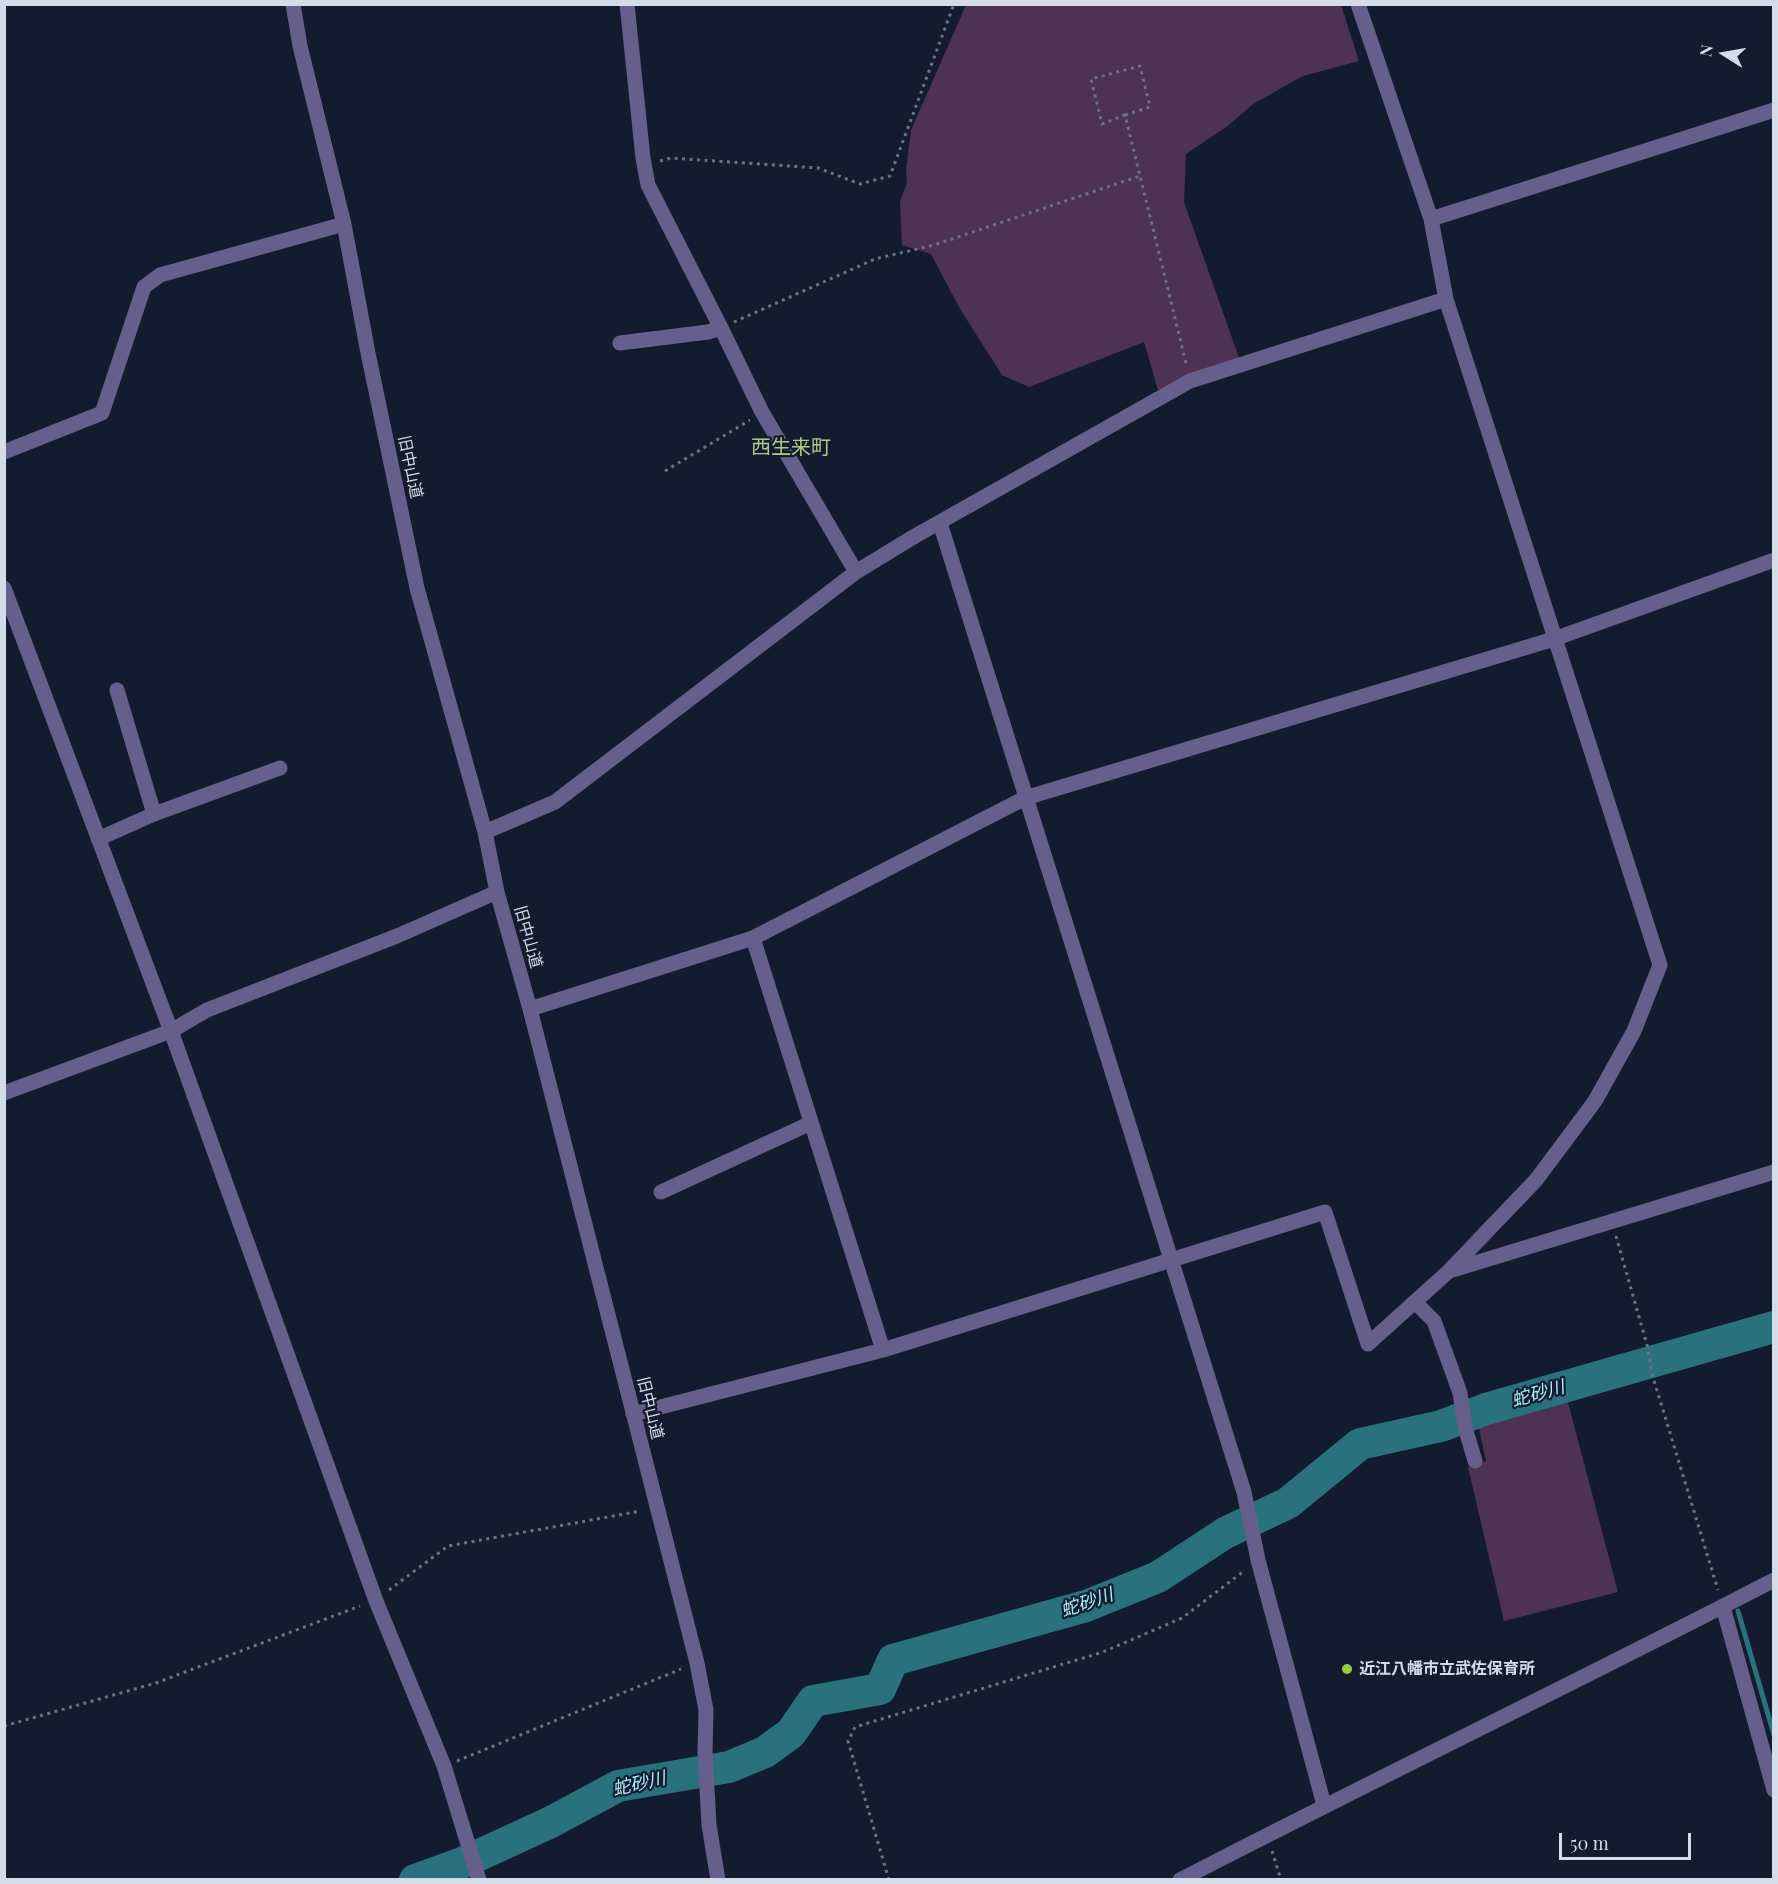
<!DOCTYPE html>
<html>
<head>
<meta charset="utf-8">
<style>
	body { margin:0 }
	#map { position:relative; width:1778px; height:1884px; overflow:hidden; background:#131c2f; font-family:"Playfair Display",serif }
	canvas { display:block }
	.frame { position:absolute; inset:0; border:6px solid #d5dce9; pointer-events:none }
	.north { position:absolute; left:1694px; top:24px; width:60px; height:60px; -webkit-text-stroke:4px #131c2f; paint-order:stroke; rotate:281deg; font-size:16px; font-weight:700; line-height:24px; text-align:center; color:#d5dce9 }
	.north::after { content:''; display:block; margin:auto; width:21px; height:27px; background:#d5dce9; clip-path:polygon(50% 0,100% 100%,50% 72%,0 100%) }
	.scale { position:absolute; left:1559px; top:1833px; width:132px; height:27px; box-sizing:border-box; border:3px solid #d5dce9; border-top:0; padding-left:8px; font-size:18px; line-height:21px; white-space:nowrap; color:#d5dce9; -webkit-text-stroke:4px #131c2f; paint-order:stroke }
</style>
</head>
<body>
<div id="map">
<canvas width="1778" height="1884"></canvas>
<div class="frame"></div>
<div class="north">N</div>
<div class="scale">50 m</div>
</div>
<script>
const ctx = document.querySelector('canvas').getContext('2d');
ctx.lineJoin = 'round';
function paint(path, color) { ctx.fillStyle = color; ctx.fill(path, 'evenodd'); }
function stroke(path, color, width, dash) { ctx.strokeStyle = color; ctx.lineWidth = width; ctx.lineCap = dash ? 'butt' : 'round'; ctx.setLineDash(dash || []); ctx.stroke(path); }
function label(font, color, halo, rows, align = 'center') {
  ctx.font = font + ' "Playfair Display","Noto Sans JP",serif'; ctx.lineWidth = 4.5; ctx.setLineDash([]); ctx.textBaseline = 'middle'; ctx.strokeStyle = halo; ctx.fillStyle = color; for (const [text, x, y, turn = 0] of rows) {
    ctx.save(); ctx.translate(x, y); ctx.rotate((+turn || 0) * Math.PI / 180); ctx.textAlign = isNaN(turn) ? turn : align; if (halo) ctx.strokeText(text, 0, 0); ctx.fillText(text, 0, 0); ctx.restore();
  }
}
paint(new Path2D(`
	M966 5H1341L1359 61 1303 76 1253 104 1229 125 1186 154 1184 202 1239 358 1158 390 1144 342 1029 387 1002 375 960 309 931 254 902 245 900 201 907 183 906 170 911 130Z
	M1566 1395 1618 1592 1504 1621 1468 1467 1486 1461 1478 1424Z`), '#4d3253');
stroke(new Path2D(`
	M1738 1611 1774 1735`), '#28717d', 5);
stroke(new Path2D(`
	M415 1880 462 1863 551 1822 618 1786 729 1767 765 1752 791 1733 813 1701 880 1689 893 1660 1086 1606 1158 1577 1225 1533 1288 1503 1360 1444 1441 1426 1486 1409 1774 1327`), '#28717d', 32);
stroke(new Path2D(`
	M1125 115 1150 107 1140 66 1091 79 1102 124 1125 115 1187 367
	M660 161 671 158 818 168 860 184 890 176 954 4
	M734 322 875 259 934 245 1140 176
	M665 471 750 420
	M1616 1236 1647 1345 1652 1374 1718 1590
	M389 1590 448 1546 641 1511
	M4 1726 156 1683 360 1606
	M457 1761 681 1669
	M1272 1851 1281 1880
	M889 1880 848 1741 855 1727 1103 1652 1182 1618 1244 1571`), '#6a7283', 3, [3, 4.5]);
stroke(new Path2D(`
	M293 4 300 46 344 224 368 353 417 588 485 832 497 892 530 1009 697 1663 706 1710 705 1753 709 1825 718 1880
	M627 4 643 158 648 185 721 328 762 412 856 572
	M1358 4 1431 219 1446 299 1660 965 1634 1031 1595 1101 1536 1180 1449 1271
	M1431 219 1774 110
	M620 343 708 332 721 328
	M4 452 102 413 144 287 160 275 344 224
	M940 523 1244 1492 1258 1560 1324 1805
	M4 588 171 1031 376 1601 444 1766 479 1880
	M117 690 154 814
	M485 832 555 802 856 572 915 536 1190 381 1446 299
	M98 839 154 814 280 768
	M753 938 883 1350
	M530 1009 753 938 1025 798 1554 639 1774 560
	M4 1093 171 1031 207 1010 397 936 497 892
	M661 1192 811 1123
	M1415 1302 1434 1321 1460 1393 1465 1427 1475 1461
	M633 1414 883 1350 1325 1212 1368 1344 1449 1271 1774 1172
	M1723 1607 1774 1790
	M1180 1880C1377 1778 1577 1682 1774 1580`), '#675f8b', 15);
for (const [x, y, r, color] of [
	[1347,1669,6,"#94cc3b"]
]) { const dot = new Path2D(); dot.arc(x, y, r, 0, 2 * Math.PI); ctx.fillStyle = color; ctx.fill(dot); stroke(dot, '#131c2f', 2); }
label('16px', '#d5dce9', '#131c2f', [
	["旧中山道",410,467,78],
	["旧中山道",528,937,74],
	["旧中山道",650,1408,76]
]);
label('bold 16px', '#d5dce9', '#131c2f', [
	["近江八幡市立武佐保育所",1359,1669]
], 'left');
label('italic 18px', '#aaf2ff', '#131c2f', [
	["蛇砂川",1538,1394,-16],
	["蛇砂川",1087,1603,-19],
	["蛇砂川",639,1784,-13]
]);
label('20px', '#accc86', '#131c2f', [
	["西生来町",791,448]
]);
</script>
</body>
</html>
